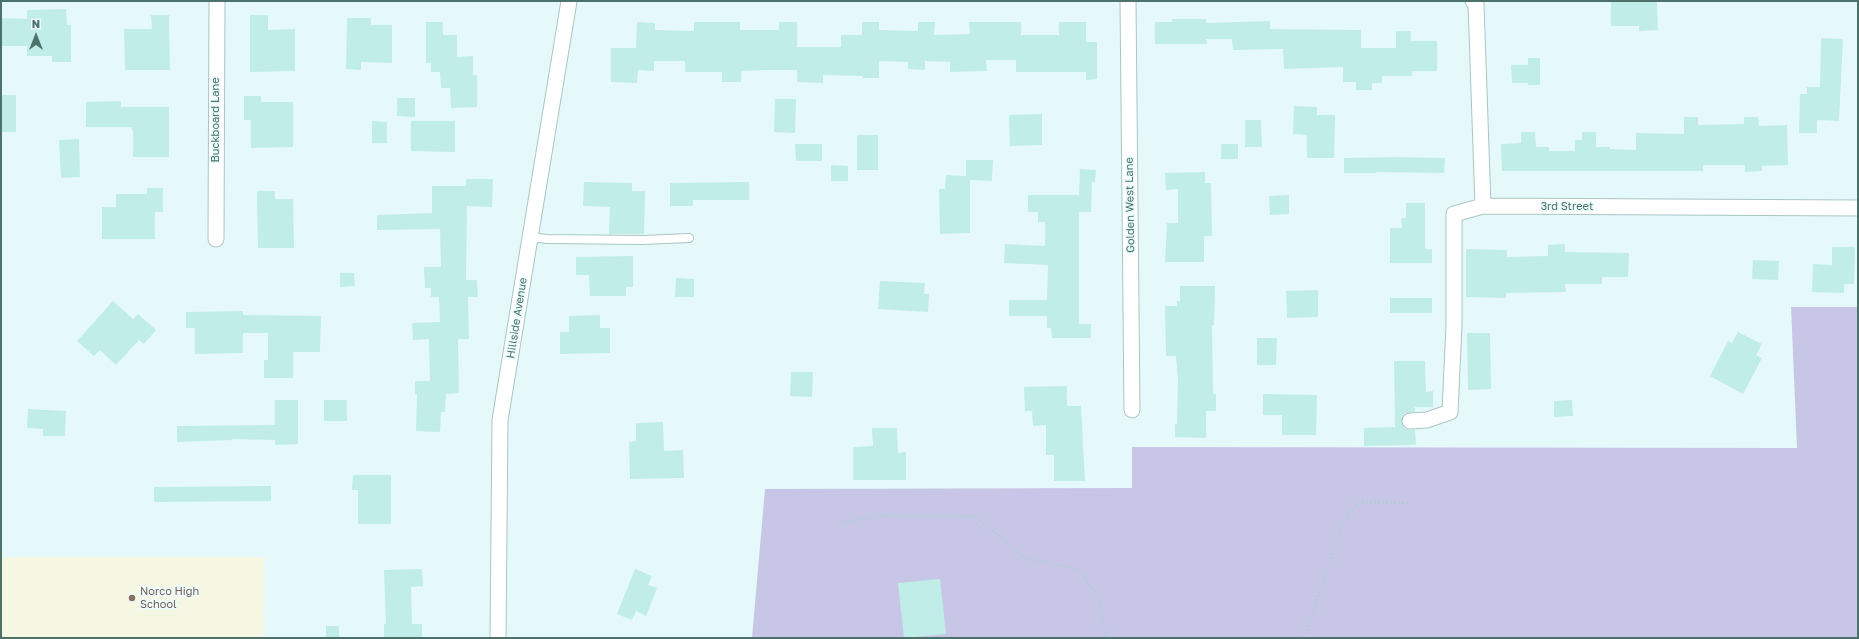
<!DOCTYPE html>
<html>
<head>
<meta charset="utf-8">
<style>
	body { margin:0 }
	#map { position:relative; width:1859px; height:639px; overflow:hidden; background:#e6f9fa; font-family:"Golos Text",sans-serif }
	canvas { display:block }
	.frame { position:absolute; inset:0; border:2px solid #4d716b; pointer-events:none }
	.north { position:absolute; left:16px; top:16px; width:40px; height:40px; -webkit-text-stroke:3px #ecfcfd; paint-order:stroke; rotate:0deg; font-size:11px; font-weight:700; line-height:16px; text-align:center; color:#4d716b }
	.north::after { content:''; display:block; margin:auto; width:14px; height:18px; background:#4d716b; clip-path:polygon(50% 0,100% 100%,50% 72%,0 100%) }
</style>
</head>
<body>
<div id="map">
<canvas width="1859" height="639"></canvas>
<div class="frame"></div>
<div class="north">N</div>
</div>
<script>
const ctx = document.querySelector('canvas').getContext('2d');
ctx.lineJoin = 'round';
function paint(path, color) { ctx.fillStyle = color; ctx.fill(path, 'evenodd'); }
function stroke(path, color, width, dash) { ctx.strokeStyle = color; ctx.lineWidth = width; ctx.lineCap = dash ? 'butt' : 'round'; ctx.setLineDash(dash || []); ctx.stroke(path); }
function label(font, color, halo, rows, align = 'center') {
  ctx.font = font + ' "Golos Text",sans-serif'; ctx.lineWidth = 3.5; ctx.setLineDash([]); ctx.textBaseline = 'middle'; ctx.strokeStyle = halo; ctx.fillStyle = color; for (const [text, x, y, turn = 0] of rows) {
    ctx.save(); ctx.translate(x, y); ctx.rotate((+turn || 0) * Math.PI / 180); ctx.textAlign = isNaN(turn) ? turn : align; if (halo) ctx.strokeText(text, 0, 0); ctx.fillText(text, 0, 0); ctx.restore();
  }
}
paint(new Path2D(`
	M1 557H264L263 638H1Z`), '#f5f7e3');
paint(new Path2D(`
	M1791 307H1858V638H752L765 489 1132 488V447L1797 448Z`), '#c8c6e7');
paint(new Path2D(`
	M1611 1H1657L1658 30 1639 31V26H1611Z
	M66 9 67 25H71V62H52V56H27V46H1V18L27 19V10Z
	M151 15H169L170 70H125L124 29H152Z
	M250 15H268V30L295 29V71L250 72Z
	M347 18H371V25H392V63L361 62V70L346 69Z
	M1172 19H1206V23L1270 21V29L1361 30V48H1396V31H1411V41H1437V71H1412V76H1382V83H1372V90H1356V82H1343V67L1284 69 1283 49 1233 50 1232 39H1206L1207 44H1155V22H1172Z
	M426 22H443V35H457V57L473 56V75H477V107L451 108 450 88H441L440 72H431V63H426Z
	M637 22 655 23V30L694 31V22H740V30H779V22H797V47H841V35H862V22H879V30L918 31V22H935L934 35 970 34 969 22H1021V35H1059V22H1086V42H1097V79L1086 80V72H1016V60H986L987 71 950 72V62L925 61V70L908 69V62L879 61V78H863V76L823 75V83L797 82V70H767L741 71V82H722V72H685V61H654V71L638 70 637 83 611 82V48H636Z
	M1821 38 1843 39 1839 121 1817 120V133H1799L1800 94H1807V87H1820Z
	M1528 58H1540V85H1528V83H1512L1511 65H1528Z
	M1 95H16V132H1Z
	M244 96H261V102H293V147L251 148V120H244Z
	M397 98H415V117L397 116Z
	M775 99H796L795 133 774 132Z
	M121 101V107H169V157H133V130H132V127H86V102Z
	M1294 106 1317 107V115H1335L1334 158H1307V135L1293 134Z
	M1042 114V145L1010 146 1009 115Z
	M1684 117H1698V125L1744 124V117H1758L1759 126 1787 125 1788 165 1762 166V171L1745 172V165H1703V171H1502L1501 144 1521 143V132H1535L1536 147H1549V151H1575V140H1582V132H1596V147H1610V149L1636 150V133L1684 134Z
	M1245 120H1261L1262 147H1245Z
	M372 121 387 122V143H372Z
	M411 121H455V152L411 151Z
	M857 135H878V170H857Z
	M79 139 80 177 61 178 59 140Z
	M795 144H822V161H796Z
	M1221 144H1238V159H1221Z
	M1397 157 1445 158 1444 173 1376 172V173H1344V158Z
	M966 160H993L992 181 970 180V233L940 234 939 189H945L946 175 966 176Z
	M831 165 848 166V181H831Z
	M1080 169 1096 170 1095 182H1092L1091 212H1079V324H1091V338H1052L1051 328H1047V316H1009V300H1047L1048 265 1004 263 1005 244 1045 246V222H1038V212H1028V195H1079Z
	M1205 172V183H1211L1212 236H1204V262H1165L1167 223H1178V189L1166 190 1165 173Z
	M466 179H493L492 207 467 206 466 280H477L478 297H468L469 339H458L459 393 446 394 445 412H441L440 432 416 431 417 394H415V381H430L429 339 413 340 412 323 440 322 439 297H431V288H425L424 267H441L440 229 377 230V215L432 213V186H466Z
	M584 182 632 183V191H645L644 234H609L610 207 583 206Z
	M749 182V200H693V206H670V183Z
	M147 188H163V212H155V239H102V207H116V194H147Z
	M257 191H275V199H293L294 248H258Z
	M1289 195V214L1270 215 1269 196Z
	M1406 203H1425V249H1432V263H1390V228H1402L1401 218H1406Z
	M1565 244V252L1629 253 1628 277H1602V284H1565L1566 292 1506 293V298L1466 297V249L1507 250V257L1548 256V245Z
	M1832 247H1855L1854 284H1844V293L1812 292 1813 264 1832 265Z
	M633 256V287H626V296H590L589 275H576V257Z
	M1753 260 1779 261 1778 280 1752 279Z
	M340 273H354L355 286 340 287Z
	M676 278 694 279V297H675Z
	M880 281 925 283 924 294H929L928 312 878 309Z
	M1180 286H1215L1214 325H1212L1213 394H1216V411H1206V438L1175 437V424H1177L1178 380 1176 356H1166L1165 306H1177V301H1180Z
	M1318 290V317L1287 318 1286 291Z
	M1390 298H1432V313H1390Z
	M113 301 133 319 138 314 156 330 144 344 139 340 116 365 100 350 94 356 77 341Z
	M243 311V315L321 316 320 352H293V378H264V360H268V333H243V353L195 354V328H186V312Z
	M600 315V328H610V353L560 354V332H569V316Z
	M1738 332 1762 344 1756 355 1762 358 1743 394 1710 376 1728 341 1732 343Z
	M1467 333H1490L1491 389 1468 390Z
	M1257 338H1277L1276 365H1257Z
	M1394 361H1425L1426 392 1433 391V407H1415V412L1405 413 1402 417 1403 426 1406 429 1415 430 1416 445 1364 446V428L1395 427Z
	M791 372H813L812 397 790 396Z
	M1067 386V406H1081L1085 481H1054V455H1046V425L1033 426 1032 411H1025L1024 387Z
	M1263 394 1317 395 1316 435H1282V415H1263Z
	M275 400H298V444L275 445V440L232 439V440L177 442V426L275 425Z
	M324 400H347V421H324Z
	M1572 400 1573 416 1554 417V401Z
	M28 409 66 411 65 436H43V429L27 428Z
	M663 422 664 451 683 450 684 478 630 479 629 442 636 441V423Z
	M872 428H897L898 453 906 452V480H853V447L873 446Z
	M353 475H391V524H358V490H352Z
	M271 486V501L154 502V487Z
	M422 569 423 586 411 587 412 624H422V638H384V624H386L384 570Z
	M635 569 652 576 648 585 657 588 646 616 636 611 632 620 617 614Z
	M940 579 946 634 904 638 898 583Z
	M326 626H339V638H326Z`), '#c0ede7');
const service = new Path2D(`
	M530 237 547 239 643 240 689 238`);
const minor = new Path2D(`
	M1128 1 1132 410
	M1473 1 1476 4 1483 206 1858 208
	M216 239 217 1
	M1410 421 1427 420 1450 412 1454 325V214L1483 206
	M498 638 500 420 569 1`);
stroke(service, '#a9c6c3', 10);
stroke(minor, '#a9c6c3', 17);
stroke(new Path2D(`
	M842 523 880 515 976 517 1025 558 1078 569 1101 602 1105 638
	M1304 638 1343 522 1359 502 1410 503`), '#a4d2cb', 2.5, [1, 3]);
stroke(service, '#fff', 8);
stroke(minor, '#fff', 15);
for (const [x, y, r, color] of [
	[132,598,4,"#8d6e63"]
]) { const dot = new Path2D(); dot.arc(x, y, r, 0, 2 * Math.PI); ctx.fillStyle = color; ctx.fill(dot); stroke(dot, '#ecfcfd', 1.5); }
label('11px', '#4d716b', '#ecfcfd', [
	["Buckboard Lane",216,120,-90],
	["Golden West Lane",1130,205,-91],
	["3rd Street",1567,207],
	["Hillside Avenue",517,318,-81]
]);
label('11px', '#785e54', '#ecfcfd', [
	["Norco High",140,592],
	["School",140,605]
], 'left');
</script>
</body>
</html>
